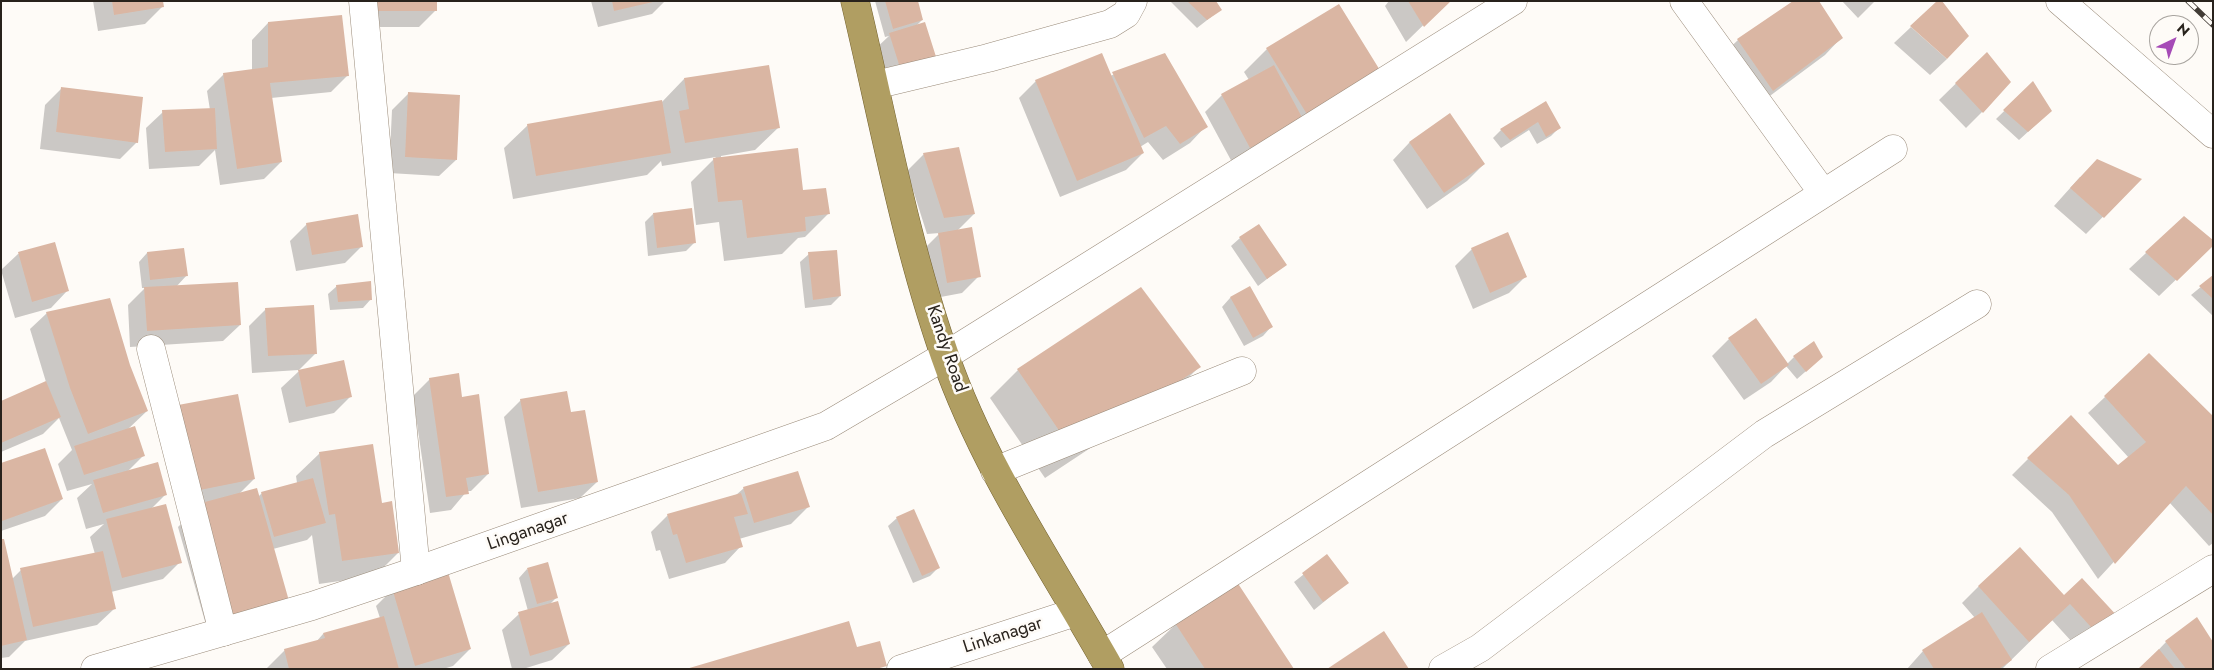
<!DOCTYPE html>
<html>
<head>
<meta charset="utf-8">
<style>
	body { margin:0 }
	#map { position:relative; width:2214px; height:670px; overflow:hidden; background:#fefbf7; font-family:Jost,sans-serif }
	canvas { display:block }
	.frame { position:absolute; inset:0; border:2px solid #28221c; pointer-events:none }
	.north { position:absolute; left:2149px; top:15px; width:50px; height:50px; box-sizing:border-box; background:#fefbf7; border:1px solid #a8a49f; border-radius:50%; rotate:42deg; font-size:14px; font-weight:700; line-height:20px; text-align:center; color:#28221c }
	.north::after { content:''; display:block; margin:auto; width:18px; height:22px; background:#a64bb7; clip-path:polygon(50% 0,100% 100%,50% 72%,0 100%) }
</style>
</head>
<body>
<div id="map">
<canvas width="2214" height="670"></canvas>
<div class="frame"></div>
<div class="north">N</div>
</div>
<script>
const ctx = document.querySelector('canvas').getContext('2d');
ctx.lineJoin = 'round';
function paint(path, color) { ctx.fillStyle = color; ctx.fill(path, 'evenodd'); }
function stroke(path, color, width, dash) { ctx.strokeStyle = color; ctx.lineWidth = width; ctx.lineCap = dash ? 'butt' : 'round'; ctx.setLineDash(dash || []); ctx.stroke(path); }
function label(font, color, halo, rows, align = 'center') {
  ctx.font = font + ' Jost,sans-serif'; ctx.lineWidth = 5; ctx.setLineDash([]); ctx.textBaseline = 'middle'; ctx.strokeStyle = halo; ctx.fillStyle = color; for (const [text, x, y, turn = 0] of rows) {
    ctx.save(); ctx.translate(x, y); ctx.rotate((+turn || 0) * Math.PI / 180); ctx.textAlign = isNaN(turn) ? turn : align; if (halo) ctx.strokeText(text, 0, 0); ctx.fillText(text, 0, 0); ctx.restore();
  }
}
paint(new Path2D(`
	M93 1H161L162 7 145 24 98 31Z
	M238 1H259L238 2Z
	M358 1 436 10 419 27H359Z
	M591 1H665L652 14 598 27Z
	M875 1H917L922 20 915 27 925 24 885 90 873 51 889 36 885 37Z
	M1170 1H1214L1220 10 1197 28Z
	M1389 1H1448L1406 42 1385 6Z
	M1842 1H1875L1858 18Z
	M268 23 348 75 331 92 271 98 281 162 264 179 220 185 215 150 199 166 149 169 146 128 163 112 210 110 207 91 224 74 252 71V40Z
	M1911 27 1947 59 1930 75 1894 43Z
	M1841 38 1825 55 1755 107 1721 56 1738 40Z
	M1267 49 1384 79 1233 164 1205 112 1222 95 1249 80 1244 72Z
	M1165 54 1206 126 1190 143 1163 160 1148 142 1140 147 1143 153 1126 170 1060 197 1019 98 1036 81 1110 76Z
	M1986 54 1982 112 1966 128 1939 100Z
	M684 79 779 127 755 150 721 156V158L802 192 828 214 805 237 798 238 782 254 724 261 719 222 696 225 691 182 716 157 662 166 661 161 647 175 513 199 504 148 528 125 661 103Z
	M2033 83 2042 119 2019 140 1996 119Z
	M62 88 137 142 120 159 40 149 45 105Z
	M409 93 456 160 439 176 389 173 392 110Z
	M1545 103 1559 128 1551 136 1537 144 1529 130 1501 148 1493 138 1501 130Z
	M1450 115 1484 164 1467 181 1427 209 1393 160 1409 143Z
	M924 154 974 214 957 231 979 276 962 293 930 299 922 251 940 233 927 234 907 171Z
	M2080 177 2140 179 2086 234 2054 206Z
	M653 214 695 242 686 251 648 256 645 222Z
	M307 224 362 246 345 263 296 271 290 241Z
	M1508 234 1526 276 1509 293 1473 309 1455 266 1472 249Z
	M1240 238 1285 265 1258 286 1231 246Z
	M54 244 67 291 51 308 15 318 1 270 18 254Z
	M2213 244 2159 296 2129 269 2146 253Z
	M183 249 187 275 176 287 240 325 223 341 130 347 128 305 145 288H142L139 262 147 253Z
	M809 254 840 296 831 305 805 308 800 262Z
	M2213 277V316L2191 295Z
	M337 286 371 299 363 308 330 310 328 294Z
	M1250 288 1271 327 1263 336 1244 346 1222 307 1230 298Z
	M1141 289 1199 367 1172 394 1045 478 990 398 1018 370Z
	M266 309 316 353 299 370 252 373 249 326Z
	M47 313 128 365 147 411 127 430 143 456 127 472 165 495 151 509 180 562 163 579 111 592 114 609 97 625 25 641 9 657 1 658V541L12 579 21 570 95 554 90 537 104 524 86 529 77 498 92 484 67 491 58 464 72 450 59 418 43 434 1 452V402L46 382 30 329Z
	M1729 339 1787 364 1794 357 1813 365 1797 379 1786 366 1771 382 1744 400 1712 356Z
	M343 362 351 396 334 413 289 423 281 388 298 372Z
	M430 379 461 398 488 474 471 491H467L451 510 430 513 413 396Z
	M2105 397 2213 417V543L2209 546 2169 502 2098 579 2052 512 2012 475 2070 417 2117 467 2129 458 2088 413Z
	M521 400 570 413 597 482 580 498 521 508 504 417Z
	M162 423 254 479 239 494 258 497 262 493 297 483 296 476 320 453 381 504 398 553 375 576 319 584 312 535 307 540 273 549 212 646 178 527 203 502Z
	M1 465 62 499 45 516 1 531Z
	M744 488 808 507 791 524 739 539 741 546 725 563 669 579 660 550 656 551 651 532 668 515 736 495Z
	M897 518 939 567 930 576 913 583 888 526Z
	M1327 556 1347 583 1314 610 1294 582Z
	M527 569 556 598 549 605 569 644 552 660 523 669H512L502 630 519 614 528 611 519 578Z
	M1979 586 2064 597 2118 619 2082 653 2052 620 2002 669H1907L1923 651 1975 618 1962 603Z
	M393 589 470 649 453 666 443 669H266L285 650 316 642 323 634 380 618 376 606Z
	M1176 624 1293 669H1167L1152 647Z
	M2213 641V669H2140L2166 642Z`), '#0003');
paint(new Path2D(`
	M112 1H163L164 7 114 15Z
	M375 1H437V11H375Z
	M612 1H653V2L614 11Z
	M885 1H918L923 20 893 29Z
	M1187 1H1216L1222 10 1207 20Z
	M1408 1H1451L1424 27Z
	M1793 1H1819L1843 38 1773 91 1737 39Z
	M1937 1H1942L1969 36 1947 59 1910 26Z
	M1339 4 1386 80 1313 124 1266 48Z
	M342 15 349 76 270 83 282 162 237 169 223 73 268 67V22Z
	M925 22 938 63 902 74 889 33Z
	M1987 52 2011 82 1983 113 1955 83Z
	M1102 53 1144 153 1077 181 1035 80Z
	M1165 53 1208 127 1180 144 1166 126 1144 138 1112 72Z
	M769 65 780 128 685 143 679 111 689 109 684 78Z
	M1274 65 1304 121 1250 148 1221 94Z
	M2033 81 2052 111 2028 132 2003 110Z
	M61 87 143 97 138 143 56 132Z
	M408 92 460 95 457 160 405 157Z
	M662 100 671 153 536 176 527 124Z
	M1546 101 1561 128 1546 137 1538 122 1510 140 1500 129Z
	M215 108 217 149 165 152 162 110Z
	M1450 113 1485 164 1444 193 1409 142Z
	M959 147 975 214 944 218 923 153Z
	M798 148 803 190 826 188 830 214 805 217 806 231 747 238 742 200 718 202 713 158Z
	M2097 159 2142 179 2104 218 2070 188Z
	M692 208 696 243 657 248 653 213Z
	M358 214 363 247 312 255 306 223Z
	M2184 216 2213 240V246L2177 281 2145 252Z
	M1259 224 1287 265 1267 279 1239 237Z
	M972 227 981 277 947 283 938 233Z
	M1508 232 1527 277 1490 293 1471 248Z
	M55 242 69 291 32 302 18 252Z
	M184 248 188 276 150 280 147 252Z
	M837 250 841 296 813 300 808 252Z
	M2213 275V299L2199 286Z
	M371 281 372 300 338 302 336 285Z
	M238 282 241 325 147 331 144 287Z
	M1250 286 1273 327 1253 338 1230 297Z
	M1141 287 1201 367 1073 451 1017 369Z
	M110 298 130 365 148 411 88 434 70 388 46 312Z
	M314 305 317 354 268 356 265 308Z
	M1756 318 1789 365 1761 384 1728 338Z
	M1814 341 1823 357 1806 372 1793 356Z
	M2149 353 2213 416V515L2186 486 2115 564 2069 495 2027 458 2071 415 2118 465 2146 442 2104 396Z
	M344 360 352 397 306 407 298 370Z
	M459 373 462 397 479 394 489 474 466 478 469 494 446 497 429 378Z
	M46 381 61 417 1 443V401Z
	M567 391 571 412 585 410 598 482 538 492 520 399Z
	M238 394 255 479 195 491 178 405Z
	M135 426 145 456 84 475 74 446Z
	M373 444 382 503 392 501 399 553 342 561 335 514 329 515 319 452Z
	M45 448 63 499 2 521 1 463Z
	M158 462 167 495 103 513 93 480Z
	M798 471 810 507 754 523 743 487Z
	M313 478 326 523 274 537 261 492Z
	M257 488 291 608 235 623 201 503Z
	M741 493 748 514 734 517 743 547 686 563 677 534 673 535 667 514Z
	M166 504 182 563 122 578 106 519Z
	M914 509 940 568 922 576 896 517Z
	M1 539H4L27 640 1 646Z
	M2020 547 2064 595 2082 578 2120 619 2100 637 2070 604 2029 642 1978 586Z
	M103 551 116 609 33 627 20 568Z
	M1327 554 1349 583 1323 602 1302 573Z
	M548 562 558 598 537 604 527 568Z
	M448 572 471 649 415 666 392 588Z
	M1237 582 1294 669H1205L1175 623Z
	M558 601 570 644 530 656 518 612Z
	M1982 612 2012 660 1999 669H1934L1922 650Z
	M384 616 399 669H289L284 649 325 638 323 633Z
	M2197 617 2213 642V669H2186L2165 641Z
	M849 621 857 647 880 641 887 666 876 669H686Z
	M1384 631 1409 669H1327Z
	M2159 649 2175 669H2138Z`), '#dab6a3');
const minor = new Path2D(`
	M363 1 416 571
	M1684 1 1823 193
	M2060 1 2213 134
	M875 85 988 58 1110 24 1126 14 1133 1
	M151 349 223 632
	M945 356 1513 1
	M995 471 1242 371
	M1102 655 1893 149
	M901 669 1076 612
	M1443 669 1480 648 1764 434 1977 304
	M2050 669 2213 569`);
const tertiary = new Path2D(`
	M95 669 312 606 416 571 826 426 945 356`);
const trunk = new Path2D(`
	M855 1C883 119 905 241 945 356 984 468 1052 566 1110 669`);
stroke(minor, '#9a8b7a', 29);
stroke(tertiary, '#9a8b7a', 29);
stroke(trunk, '#746230', 29);
stroke(minor, '#fff', 28);
stroke(tertiary, '#fff', 28);
stroke(trunk, '#b09e62', 28);
const rail = new Path2D(`
	M2188 1 2213 25`);
stroke(rail, '#423c36', 5.5);
stroke(rail, '#fefbf7', 4, [11]);
label('18px', '#28221c', '#fefbf7', [
	["Kandy Road",946,349,71],
	["Linganagar",528,532,-19],
	["Linkanagar",1003,636,-18]
]);
</script>
</body>
</html>
